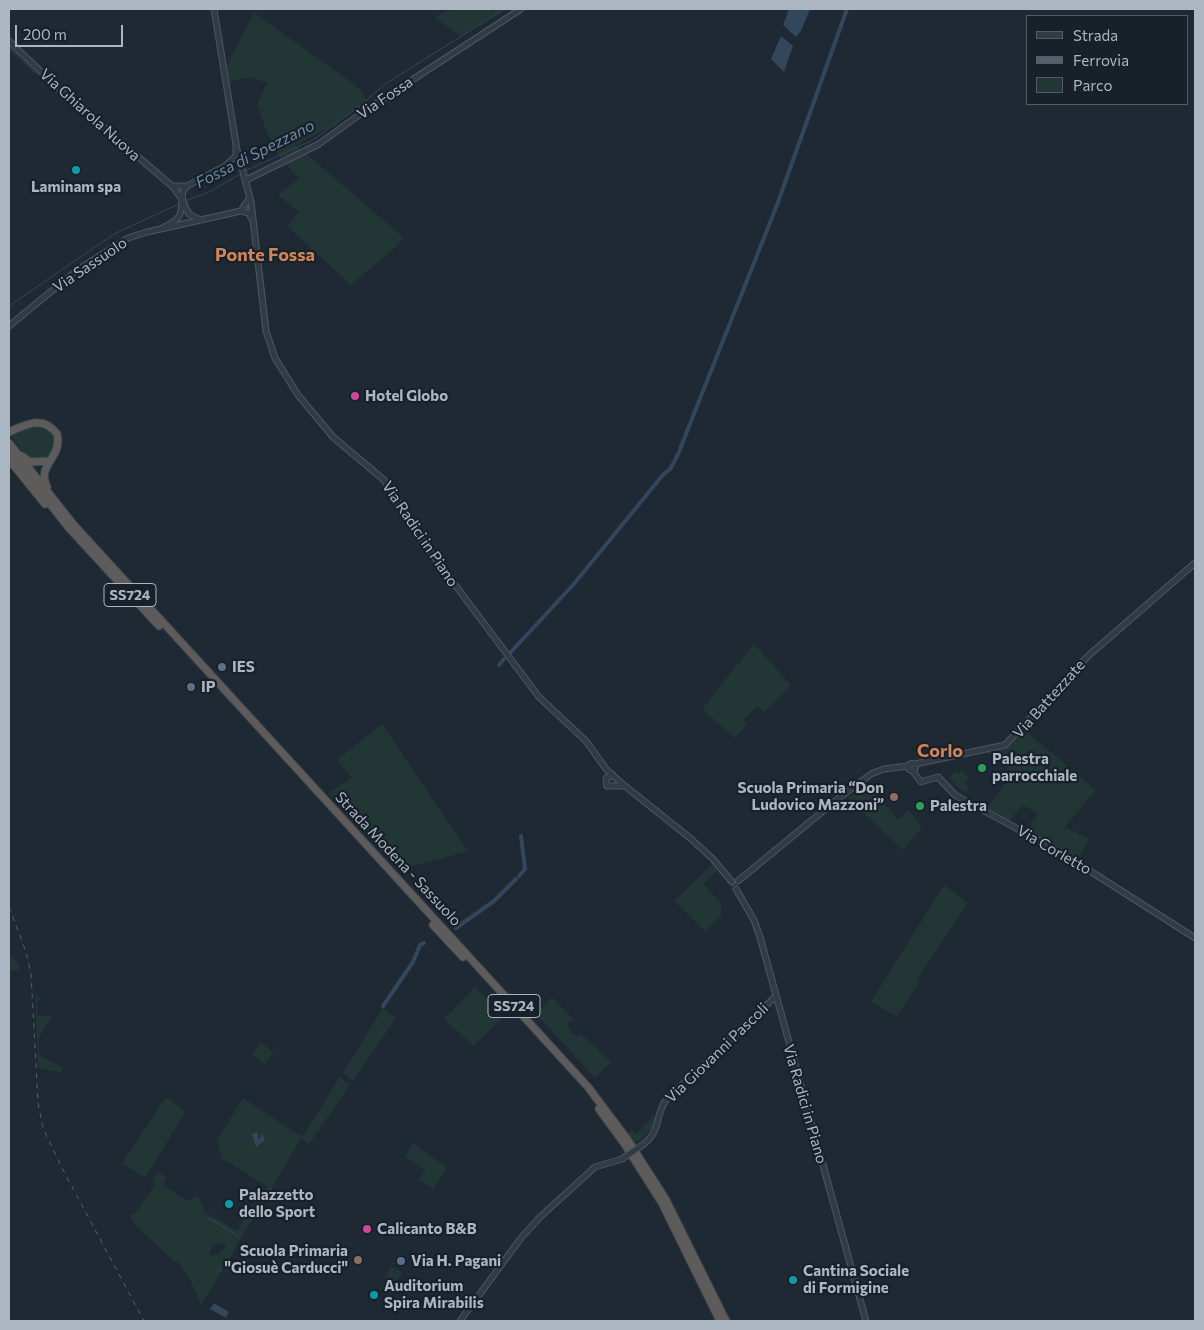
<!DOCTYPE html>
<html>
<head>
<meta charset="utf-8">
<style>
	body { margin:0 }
	#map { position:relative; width:1204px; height:1330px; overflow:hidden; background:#1f2934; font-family:Commissioner,sans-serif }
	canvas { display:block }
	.frame { position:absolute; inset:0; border:10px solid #acb6c2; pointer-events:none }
	.legend { position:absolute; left:1026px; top:15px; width:162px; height:90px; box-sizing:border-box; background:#182029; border:1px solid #535c66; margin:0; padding:6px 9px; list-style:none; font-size:15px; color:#acb6c2 }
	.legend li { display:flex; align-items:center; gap:10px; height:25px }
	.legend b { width:25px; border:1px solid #535c66 }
	.scale { position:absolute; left:15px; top:25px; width:108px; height:22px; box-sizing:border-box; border:2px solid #acb6c2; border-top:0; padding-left:6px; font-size:15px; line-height:18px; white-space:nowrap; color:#acb6c2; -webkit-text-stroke:4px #182029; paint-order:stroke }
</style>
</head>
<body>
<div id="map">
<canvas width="1204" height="1330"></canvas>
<div class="frame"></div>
<ul class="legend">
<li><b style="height:6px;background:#323b45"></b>Strada</li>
<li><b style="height:6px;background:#54606c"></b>Ferrovia</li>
<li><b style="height:14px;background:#223636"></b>Parco</li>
</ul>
<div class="scale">200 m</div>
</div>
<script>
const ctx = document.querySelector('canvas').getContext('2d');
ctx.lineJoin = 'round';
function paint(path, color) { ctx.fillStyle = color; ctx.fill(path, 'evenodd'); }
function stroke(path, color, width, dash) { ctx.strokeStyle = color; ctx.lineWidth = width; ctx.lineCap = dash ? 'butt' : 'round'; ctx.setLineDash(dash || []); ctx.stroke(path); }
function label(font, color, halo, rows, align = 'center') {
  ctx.font = font + ' Commissioner,sans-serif'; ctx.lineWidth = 4.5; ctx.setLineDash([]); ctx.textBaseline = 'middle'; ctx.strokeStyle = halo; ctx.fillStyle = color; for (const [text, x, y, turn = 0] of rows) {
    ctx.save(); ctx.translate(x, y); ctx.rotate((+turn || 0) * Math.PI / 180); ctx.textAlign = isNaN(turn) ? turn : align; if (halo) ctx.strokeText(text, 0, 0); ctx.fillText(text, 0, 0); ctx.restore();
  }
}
paint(new Path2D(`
	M452 9H505L460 36 435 17Z
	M254 13 348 80 361 90 367 101 332 126 296 145 403 237 397 246 351 285 287 226 299 212 278 195 299 179 273 149 257 104 267 83 251 77 229 81 227 66Z
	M31 426C57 424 59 439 48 458 26 464 23 452 11 435Z
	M754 644 791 685 764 713 758 706 743 720 747 725 735 738 702 709Z
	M382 724 468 851 407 868 400 872 328 793 352 778 337 760Z
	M1022 728 1096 790 1065 827 1090 840 1087 842 1079 858 1028 832 1032 826 1030 822 1034 821 1038 813 1022 805 1006 826 990 817 991 815 986 809 1013 773 984 750 1005 747Z
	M957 771 959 774 962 771 969 779 965 783 969 788 964 793 949 778Z
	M873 782 878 789 875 792 898 820 909 810 922 827 903 850 848 798Z
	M710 866H714L718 870 703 884 721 903V916L705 931 674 901Z
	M944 885 968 903 917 979 920 981 897 1016 871 1002Z
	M9 955 19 965V970H9Z
	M475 987 503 1016 474 1046 444 1019Z
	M35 993 41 999 37 1002 38 1016H52L38 1039 39 1054 62 1068V1073L38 1068Z
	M552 997 574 1020 570 1021 568 1026 571 1033 578 1037 580 1033 611 1062 595 1078 539 1017 542 1008Z
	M383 1008 396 1018 353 1081 343 1073Z
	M261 1043 274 1052 265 1064 252 1055Z
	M340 1077 350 1085 309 1144 301 1139 271 1189H268V1194L201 1305 189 1277 178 1262H175L133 1223 130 1214 134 1215 156 1183 153 1180 154 1177 159 1173 166 1177 163 1185 188 1201 198 1196 204 1208 203 1211 237 1231 255 1201 263 1196V1187L266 1189 268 1187 220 1157 222 1153 219 1151 217 1140 243 1098 302 1137ZM224 1243 226 1246 219 1254 211 1256 209 1252 215 1244Z
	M166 1097 183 1109 185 1113 146 1176 143 1177 122 1163Z
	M654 1115C657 1127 645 1137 635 1143L628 1133 632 1130 634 1133H637Z
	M413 1143 447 1168 433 1189 419 1180 425 1170 405 1156Z
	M390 1266 403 1272 393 1287 384 1283Z`), '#223636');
paint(new Path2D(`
	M789 9H810L801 31 796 37 783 25Z
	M781 36 793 46 784 72 771 59Z
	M257 1132 259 1141 262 1133 265 1140 256 1147 252 1134Z
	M214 1303 229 1312 226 1318 210 1309Z`), '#32465c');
stroke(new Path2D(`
	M9 48 35 73
	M245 171 313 140 360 106 385 84 505 9
	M185 201 209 192 242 173
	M9 306 114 234 179 204
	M209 1218 239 1237
	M217 1268 222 1272`), '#32465c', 1);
stroke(new Path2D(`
	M680 449 777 205 847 9
	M510 653 573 585 662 476 671 468 679 452
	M499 665 504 659
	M519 876 525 869 521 836
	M456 928 494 901 516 879
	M383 1006 413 962 420 945 424 943
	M269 1193 270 1190`), '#32465c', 4);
const tertiary = new Path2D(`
	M9 41 59 89 172 186 184 202
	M236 146 251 202 266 331 275 358 298 395 333 437 384 480 423 542 539 697 586 741 606 769 620 782 690 838 713 859 732 882
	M246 180 319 144 366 110 521 9
	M173 186H187L225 166 236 156V144L214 9
	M184 205 189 214 200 220
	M241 211 250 197
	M164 227C186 217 180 210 183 191L187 186
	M9 326 76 271 128 238 147 232 241 211 249 213 251 218
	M908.5 767a3.5 3.5 0 1 1 7 0a3.5 3.5 0 1 1-7 0Z
	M915 764 1005 745 1088 656 1195 563
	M912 770 921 782 938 777 955 795 1062 853 1195 938
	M613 775 606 778 607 786H624
	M738 881 839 798 871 774 884 769 908 766
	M736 889 754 920 760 937 866 1321
	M641 1146C662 1132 654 1117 666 1100L775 997
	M460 1321 521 1238 540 1217 595 1167 622 1159`);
const trunk = new Path2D(`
	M9 432C27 424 43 415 57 434 63 458 36 464 47 487
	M9 443 73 524 588 1087 627 1139 666 1200 726 1321
	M9 452 69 528 159 626
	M22 456 30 462 49 461
	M11 462 45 504
	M433 925 463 957
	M599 1109 624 1143 662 1203 720 1321`);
stroke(tertiary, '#4d5660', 7);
stroke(trunk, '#3d464f', 9);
stroke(tertiary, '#323b45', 5);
stroke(trunk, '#5e5c5a', 7);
stroke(new Path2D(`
	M9 907 25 949 31 973 38 1103 43 1128 62 1168 144 1321`), '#54606c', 1, [5, 5]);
const tertiaryBridge = new Path2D(`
	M622 1159 641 1146`);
stroke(tertiaryBridge, '#4d5660', 7, []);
stroke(tertiaryBridge, '#323b45', 5);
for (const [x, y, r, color] of [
	[76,170,5,"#0f9aa8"],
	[355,396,5,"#d1479c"],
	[222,667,5,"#5c6f8a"],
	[191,687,5,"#5c6f8a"],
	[982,768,5,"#2e9e5b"],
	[894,797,5,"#8d6e63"],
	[920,806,5,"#2e9e5b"],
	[229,1204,5,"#0f9aa8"],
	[367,1229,5,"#d1479c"],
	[358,1260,5,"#8d6e63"],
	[401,1261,5,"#5c6f8a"],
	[793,1280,5,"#0f9aa8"],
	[374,1295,5,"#0f9aa8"]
]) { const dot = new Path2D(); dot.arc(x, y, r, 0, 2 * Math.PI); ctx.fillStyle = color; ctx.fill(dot); stroke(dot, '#182029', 2); }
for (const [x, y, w] of [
	[130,595,52],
	[514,1006,52]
]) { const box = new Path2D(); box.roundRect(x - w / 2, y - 11.5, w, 23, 4); ctx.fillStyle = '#182029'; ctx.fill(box); stroke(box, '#acb6c2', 1); }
label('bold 14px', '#acb6c2', null, [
	["SS724",130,595],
	["SS724",514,1006]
]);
label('15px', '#acb6c2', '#182029', [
	["Via Fossa",385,98,-34],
	["Via Ghiarola Nuova",90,115,42],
	["Via Sassuolo",90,265,-34],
	["Via Radici in Piano",420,534,56],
	["Via Battezzate",1049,699,-48],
	["Via Corletto",1054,850,30],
	["Strada Modena - Sassuolo",398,859,47],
	["Via Giovanni Pascoli",717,1053,-44],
	["Via Radici in Piano",805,1104,74]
]);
label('bold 15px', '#acb6c2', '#182029', [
	["Laminam spa",76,187,"center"],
	["Hotel Globo",365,396],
	["IES",232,667],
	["IP",201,687],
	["Palestra",992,759],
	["parrocchiale",992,776],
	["Scuola Primaria “Don",884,788,"right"],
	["Ludovico Mazzoni”",884,805,"right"],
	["Palestra",930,806],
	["Palazzetto",239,1195],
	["dello Sport",239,1212],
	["Calicanto B&B",377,1229],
	["Scuola Primaria",348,1251,"right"],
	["\"Giosuè Carducci\"",348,1268,"right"],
	["Via H. Pagani",411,1261],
	["Cantina Sociale",803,1271],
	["di Formigine",803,1288],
	["Auditorium",384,1286],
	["Spira Mirabilis",384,1303]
], 'left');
label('italic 16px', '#6c89a6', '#182029', [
	["Fossa di Spezzano",255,154,-27]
]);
label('bold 18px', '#d08459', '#182029', [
	["Ponte Fossa",265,255],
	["Corlo",940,751]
]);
</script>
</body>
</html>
